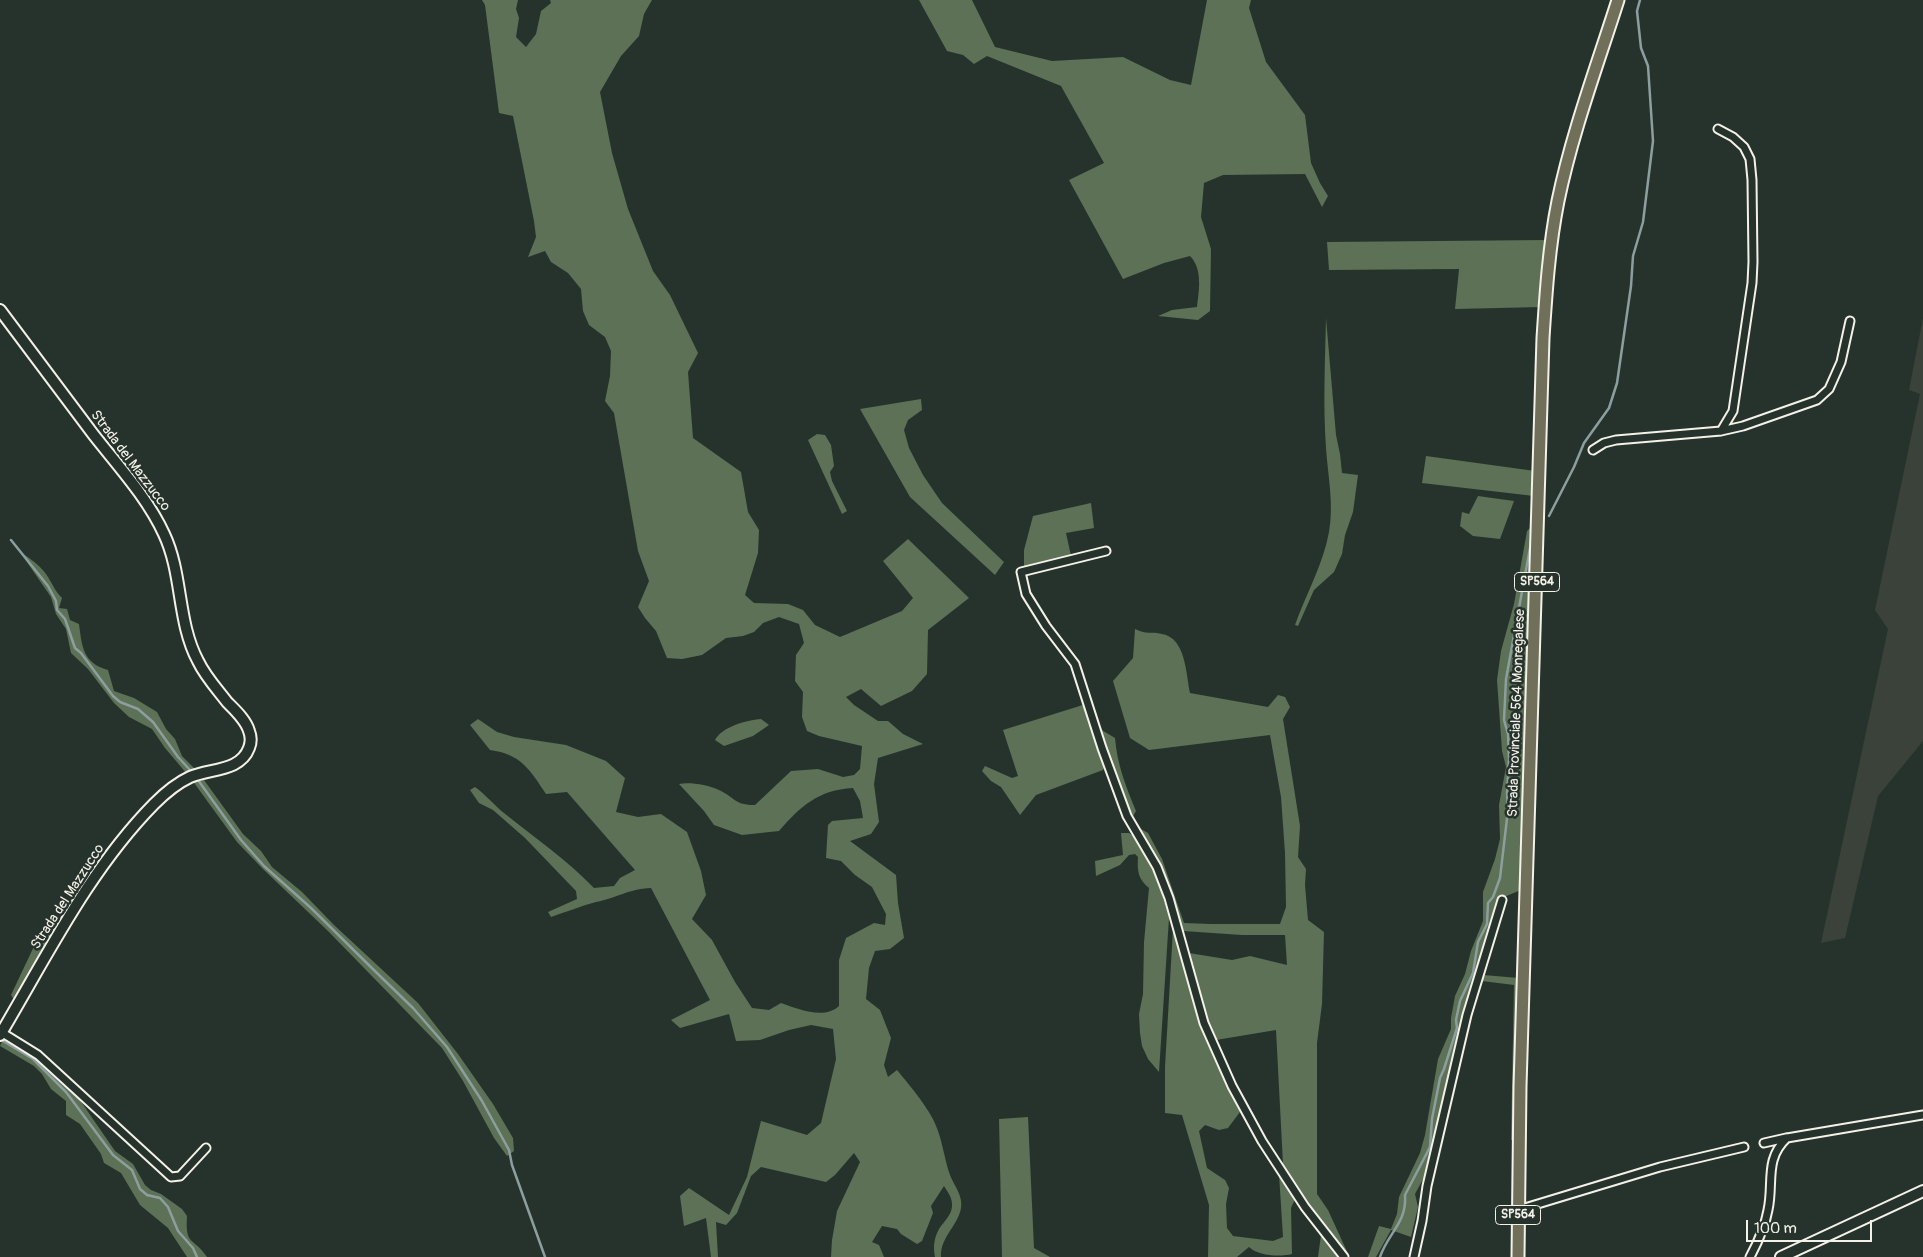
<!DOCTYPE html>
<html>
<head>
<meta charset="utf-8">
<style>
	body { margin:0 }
	#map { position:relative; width:1923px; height:1257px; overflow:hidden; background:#26332d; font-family:Pangolin,sans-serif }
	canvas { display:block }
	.scale { position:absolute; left:1746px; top:1220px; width:126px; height:22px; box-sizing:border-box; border:2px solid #f4f1e8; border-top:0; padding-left:6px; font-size:15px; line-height:18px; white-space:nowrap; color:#f4f1e8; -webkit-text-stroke:4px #26332d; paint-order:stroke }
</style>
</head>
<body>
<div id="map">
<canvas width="1923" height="1257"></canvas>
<div class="scale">100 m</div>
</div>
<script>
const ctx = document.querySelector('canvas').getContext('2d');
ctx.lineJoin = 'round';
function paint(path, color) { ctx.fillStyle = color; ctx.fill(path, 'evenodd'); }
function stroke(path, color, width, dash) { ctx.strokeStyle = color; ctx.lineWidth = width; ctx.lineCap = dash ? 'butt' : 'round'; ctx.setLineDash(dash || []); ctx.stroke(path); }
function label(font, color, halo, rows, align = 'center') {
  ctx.font = font + ' Pangolin,sans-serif'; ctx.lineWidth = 5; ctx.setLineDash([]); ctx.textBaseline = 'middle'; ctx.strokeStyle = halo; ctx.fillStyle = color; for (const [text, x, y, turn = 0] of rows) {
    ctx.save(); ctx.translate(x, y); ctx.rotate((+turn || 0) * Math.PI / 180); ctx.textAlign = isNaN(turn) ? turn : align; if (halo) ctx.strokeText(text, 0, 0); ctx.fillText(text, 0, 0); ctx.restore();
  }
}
paint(new Path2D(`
	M1923 318V741L1878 796 1845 938 1821 943 1888 629 1875 610 1920 394 1909 390Z`), '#3b4239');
paint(new Path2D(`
	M482 0H518L516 9 519 18 516 37 526 47 536 34 541 11 551 3 550 0H652L644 14 639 36 621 56 600 92 612 153 628 209 653 271 670 295 698 353 688 372 693 438 741 472 748 512 759 530 758 553 745 595 754 603 788 604 803 610 815 625 840 637 902 611 913 598 883 561 908 539 969 598 928 630 927 674 912 691 881 706 861 689 846 697 854 705 878 721H888L903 734 923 744 878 758 874 784 879 822 871 834 850 841 896 875 898 903 904 938 890 949 875 951 869 968 866 999 880 1010 891 1038 884 1065 888 1077 897 1070C910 1086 932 1111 938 1131 943 1145 945 1161 950 1175 954 1186 963 1195 961 1208 958 1226 940 1237 941 1257H935C933 1247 934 1238 939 1229 944 1221 953 1214 952 1204 952 1197 947 1191 944 1186L931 1206 933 1213 922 1241 917 1244 901 1234 897 1229 882 1226 872 1242 879 1245 884 1257H831L832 1240 837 1211 860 1162 854 1153 835 1175 826 1182 761 1167 751 1176 737 1213 726 1225 716 1222 718 1257H711L706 1218 684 1226 680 1196 689 1188 729 1215 747 1177 761 1121 807 1135 821 1123 836 1059 833 1029 811 1025 789 1030 760 1040 736 1041 729 1014 680 1028 671 1020 710 1000 651 888C628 889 617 898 596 902 581 906 566 912 551 917L548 912 577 899 576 891 525 838 493 810 479 803 470 790 475 787C486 795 494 805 504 813 534 837 567 860 594 888L614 886 620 878 635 870 567 792 546 794C530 770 521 754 490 750L470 725 478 719 497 732 514 737 566 745 606 761 625 778 616 812 638 817 661 814 687 832 701 871 706 895 692 919 712 940 735 982 752 1008 769 1010 781 1003C798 1009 824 1020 839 1006V960L846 938 874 923 885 925 886 914 872 887 855 875 841 861 826 858 828 825 832 821 863 818 860 801 853 788C818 790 801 806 779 831L742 835 714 825 704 811 679 784C690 782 708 785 719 790 736 798 734 805 755 805L791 771 818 769 843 777 854 775 860 769 862 746 819 736 807 731 802 717 803 692 795 681 796 655 804 643 799 624 779 617 763 623 754 632 743 636 726 638 702 655 682 659 667 658 656 631 645 618 638 607 649 581 638 551 614 413 605 401 610 376 611 351 605 337 589 325 583 311 581 289 568 273 551 262 545 251 528 257 536 237 534 221 513 116 499 113 485 5Z
	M919 0H972L995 47 1052 61 1123 57 1170 80 1191 85 1207 0H1251L1249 8 1266 62 1305 115 1311 163 1320 183 1328 196 1322 207 1305 174 1223 175 1204 183 1201 217 1211 249 1210 311 1198 320 1158 316 1172 310 1197 307C1199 291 1203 269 1190 256L1164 263 1123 279 1069 180 1104 163 1061 86 987 56 974 64 963 55 947 51Z
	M1546 240 1542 272 1541 307 1455 309 1459 269 1329 270 1327 242Z
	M1326 318 1336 435 1340 454 1342 473 1358 475 1353 512 1345 535 1342 554 1334 572 1314 590 1298 626 1295 625C1306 594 1323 565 1329 532 1334 504 1328 477 1326 448 1323 405 1325 362 1326 318Z
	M921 399 922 410 908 420 904 430 909 448 923 475 942 503 1004 562 995 575 910 497 860 409Z
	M817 434 825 435 831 445 834 466 830 472 832 481 847 511 842 514 808 440Z
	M1426 456 1535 471 1534 496 1422 483Z
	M1478 496 1514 501 1500 539 1473 536 1460 526 1462 512 1469 514Z
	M1091 503 1094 528 1066 533 1071 556 1024 568V550L1033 516Z
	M1533 525 1527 671 1525 786 1521 890 1499 899 1467 1002 1429 1168 1415 1194 1418 1207 1411 1237 1391 1230 1376 1257H1368L1379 1226 1391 1229 1397 1214 1399 1197 1420 1153 1425 1135 1438 1059 1451 1029V1018L1455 996 1465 974 1471 951 1483 921V892L1495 859 1500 839 1499 805 1506 767 1502 751 1497 680 1501 651 1514 604 1527 531Z
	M20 552C30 558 42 567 48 577 53 585 55 591 62 598L59 608 67 609 70 620 79 624C82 647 83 663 108 670L114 691 134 698 157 712 166 729 175 739 182 756 197 771 187 774 165 748 152 729 129 717 114 703 88 669 71 653 66 629 56 614 51 597Z
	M1135 629C1147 635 1151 631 1162 634 1186 638 1186 674 1190 693L1268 707 1278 695 1285 697 1290 707 1283 719 1300 826 1298 857 1306 869 1305 885 1308 920 1324 932 1322 1004 1317 1043V1194L1328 1210 1349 1256 1314 1215 1283 1164 1276 1030 1216 1040 1207 1019 1189 953 1232 960 1250 956 1287 965 1285 935H1242L1183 931C1171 892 1161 862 1139 828L1148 833 1162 859 1184 923 1211 924H1280L1286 907 1285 853 1281 797 1270 735 1149 750 1130 738 1113 681 1133 658Z
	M1086 704 1105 765 1103 770 1036 795 1020 815 1001 787 991 781 982 771 985 766 1012 778 1018 776 1003 730Z
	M761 719 769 725 753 736 724 746 715 740C722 727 746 720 761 719Z
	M1100 729 1115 738C1117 764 1126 787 1136 811L1132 818 1119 786Z
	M205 776 204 780 243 834 261 851 272 867 302 892 334 925 418 1003 458 1054 493 1104 513 1138 514 1151 507 1156 494 1138 463 1081 442 1048 328 931 263 869 237 842 192 780Z
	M1121 833H1129L1135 837 1146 854 1160 885 1169 918 1159 1072 1148 1059 1142 1046 1140 1033 1139 1014 1143 994 1144 942 1149 888C1138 879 1137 871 1138 857L1135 854 1129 855 1120 865 1096 876 1095 861 1123 855Z
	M53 923H58L14 1000 11 995 37 940 45 935Z
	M1173 929 1202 1030 1240 1112 1228 1128 1219 1130 1205 1125 1199 1131 1207 1168 1225 1180 1229 1188 1226 1204 1227 1228 1233 1236 1273 1241 1283 1237 1279 1174 1295 1199 1291 1208 1292 1254C1280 1257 1258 1256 1249 1247L1237 1257H1208L1209 1205 1182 1115 1165 1113V1067Z
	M1483 975 1519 978 1515 1139 1511 1140 1514 985 1482 981Z
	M4 1037 27 1050 75 1093 115 1151 133 1164 145 1185 151 1190 161 1194 182 1209 187 1216C185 1247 193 1236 207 1257H187L168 1228 140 1205 121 1173 104 1163 101 1154 80 1124 66 1115V1101L51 1089 42 1074 34 1066 0 1046Z
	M1028 1117 1034 1248 1050 1257H1002L999 1119Z
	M1321 1235 1340 1257H1318Z`), '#5c7155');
stroke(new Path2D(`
	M1549 516 1574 467 1584 443 1609 408 1617 383 1631 286 1633 256 1643 222 1653 141 1648 66 1641 48 1637 11 1640 0
	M11 540 48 586 56 601 57 610 65 619 75 648 81 653 113 696 120 702 138 709 153 722 178 757 190 770
	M198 780 241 840 264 866 311 908 381 977 413 1008 447 1047 482 1101 509 1150 512 1165 545 1257
	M0 1039 33 1059 66 1092 113 1155 132 1170 140 1189 147 1195 160 1198 168 1207 178 1231 193 1248 197 1257
	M1380 1257C1388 1233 1407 1223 1405 1195L1430 1147 1432 1119 1440 1078 1444 1069 1457 1028 1456 1020 1460 1001 1473 973 1478 942 1487 924 1488 903 1493 897 1500 878 1508 810 1507 793 1509 759 1508 734 1504 720 1506 679 1532 537`), '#8d9e9f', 2.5);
const street = new Path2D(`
	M1718 129 1733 137 1744 147 1750 159 1752 180 1753 262 1752 283 1733 411 1721 431
	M1593 450 1604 443 1616 440 1721 431 1743 426 1817 400 1829 389 1841 362 1850 321
	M1106 551 1021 572 1026 594 1046 626 1075 664 1102 748 1127 816 1157 867 1169 898 1204 1023 1232 1086 1262 1141 1305 1207 1344 1257
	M1 1032 38 1055 171 1177 180 1176 206 1148
	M1764 1143 1786 1138
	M1518 1210 1660 1167 1744 1147
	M1414 1257 1422 1221 1427 1186 1467 1015 1502 900
	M1750 1257C1758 1242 1765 1227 1768 1210 1774 1183 1764 1159 1787 1138L1923 1115`);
const secondary = new Path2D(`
	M0 310C31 351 62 393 93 434 118 466 147 497 164 534 183 574 177 622 198 661 205 676 217 689 227 702 235 710 246 720 249 731 251 736 251 743 249 748 240 772 210 768 190 777 177 783 164 794 154 804 89 870 47 956 0 1035
	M1781 1257 1923 1191`);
const primary = new Path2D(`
	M1518 1257 1520 1086 1543 338C1546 292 1549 246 1558 201 1572 133 1597 66 1618 0`);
stroke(street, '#f4f1e8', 11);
stroke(secondary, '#f4f1e8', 14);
stroke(primary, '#f4f1e8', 15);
stroke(street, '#26332d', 7);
stroke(secondary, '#26332d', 10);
stroke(primary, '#706f59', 11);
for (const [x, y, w] of [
	[1537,582,45],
	[1518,1215,45]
]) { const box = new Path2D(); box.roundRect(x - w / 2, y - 9.5, w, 19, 4); ctx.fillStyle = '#26332d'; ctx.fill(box); stroke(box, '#f4f1e8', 1); }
label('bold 12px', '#f4f1e8', null, [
	["SP564",1537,582],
	["SP564",1518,1215]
]);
label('14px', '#f4f1e8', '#26332d', [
	["Strada del Mazzucco",130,461,53],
	["Strada Provinciale 564 Monregalese",1517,713,-88],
	["Strada del Mazzucco",68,897,-57]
]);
</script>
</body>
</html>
